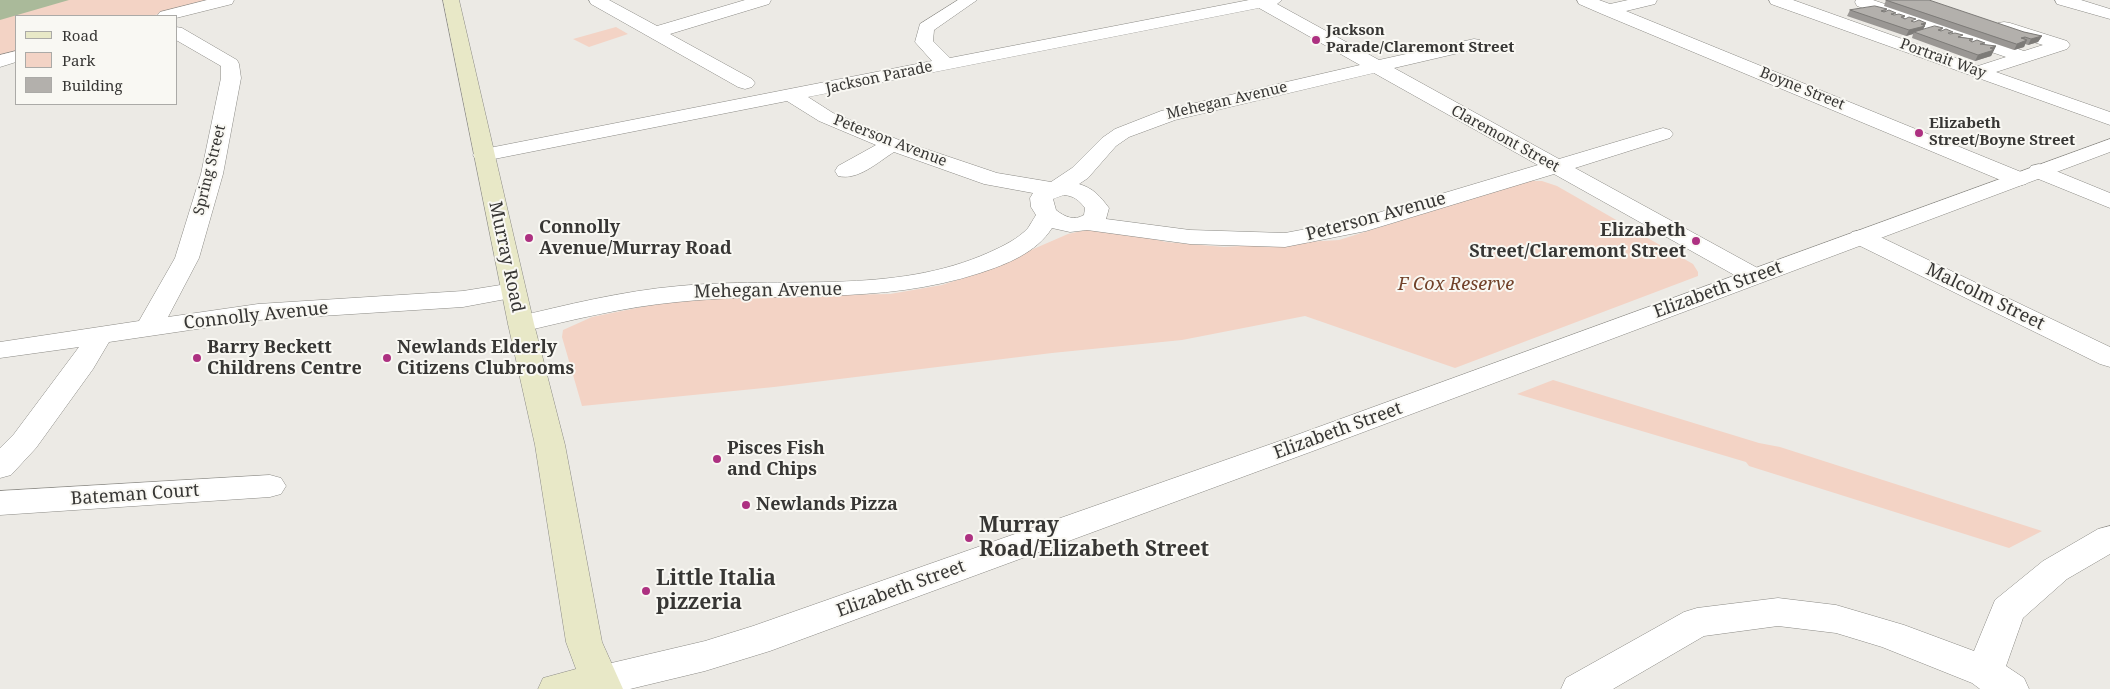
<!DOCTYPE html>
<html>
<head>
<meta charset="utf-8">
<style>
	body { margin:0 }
	#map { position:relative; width:2110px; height:689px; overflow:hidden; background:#eceae5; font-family:"Noto Serif",serif }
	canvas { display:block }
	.legend { position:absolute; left:15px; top:15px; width:162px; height:90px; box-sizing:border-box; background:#f9f8f3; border:1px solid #abaaa7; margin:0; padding:6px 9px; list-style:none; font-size:15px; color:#373634 }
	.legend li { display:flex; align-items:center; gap:10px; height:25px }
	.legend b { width:25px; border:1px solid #abaaa7 }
</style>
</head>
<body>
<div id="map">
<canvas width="2110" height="689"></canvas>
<ul class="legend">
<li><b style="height:6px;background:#e8e8c7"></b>Road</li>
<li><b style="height:14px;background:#f3d3c5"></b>Park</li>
<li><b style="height:14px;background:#b3b0ac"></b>Building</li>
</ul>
</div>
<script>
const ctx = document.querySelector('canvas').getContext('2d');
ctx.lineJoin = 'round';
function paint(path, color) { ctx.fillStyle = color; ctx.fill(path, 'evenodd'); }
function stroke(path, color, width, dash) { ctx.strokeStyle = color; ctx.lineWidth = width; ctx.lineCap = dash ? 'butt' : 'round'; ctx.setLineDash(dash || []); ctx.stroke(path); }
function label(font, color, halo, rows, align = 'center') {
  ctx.font = font + ' "Noto Serif",serif'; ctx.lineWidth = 4; ctx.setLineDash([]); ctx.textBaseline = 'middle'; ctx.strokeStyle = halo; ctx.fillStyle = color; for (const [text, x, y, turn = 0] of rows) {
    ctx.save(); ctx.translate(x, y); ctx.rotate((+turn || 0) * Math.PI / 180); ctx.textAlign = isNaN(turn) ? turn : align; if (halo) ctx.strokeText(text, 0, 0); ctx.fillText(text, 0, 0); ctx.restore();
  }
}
paint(new Path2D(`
	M0 0H212L151 16H16V53L0 57Z
	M616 27 628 34 589 47 573 39Z
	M1527 181H1542L1557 186 1693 264 1698 272V276L1455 368 1305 316 1182 340 1052 353 774 387 582 406 562 337 563 330 592 317 671 301 709 297 890 294 942 285 978 273 1068 234 1090 229 1133 234 1166 242 1224 247 1339 240Z
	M1553 380 1759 443 1780 447 2042 531 2009 548 1749 466 1746 462 1517 394Z`), '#f3d3c5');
paint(new Path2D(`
	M0 0H69L0 20Z`), '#aaba9a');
const minor = new Path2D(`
	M207 0H234L232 4 176 18V16H157L160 12Z
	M589 0H609L657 26 745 0H771L769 4 670 34 752 79 755 83 752 87 745 89 738 87 591 4Z
	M958 0H977L934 30 933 41 950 58 1249 0H1282L1277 4 1379 60 1474 39 1480 40 1483 44 1480 48 1394 68 1559 159 1656 130 1663 128 1670 130 1673 134 1670 138 1575 168 1763 271 1767 276 1763 281 1754 284 1745 281 1554 174 1366 231 1285 247 1190 244 1087 230 1070 232 1052 228C1036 253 1007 264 980 273 879 306 779 291 677 302 624 307 572 320 521 332L512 330 508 324 512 318C566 305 622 291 679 286 782 276 893 296 990 252 1003 246 1018 239 1028 228 1031 224 1033 219 1036 215L1031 207 1030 198 1033 193 984 184 894 152C878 162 858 181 838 176L835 171 838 166 876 145 819 121 787 101 484 161 476 160 473 155 476 150 484 149 932 61 915 42 920 24ZM1259 8 1360 65 1161 111 1115 129 1102 138 1072 168 1051 182 997 173 899 140 833 113 808 97ZM1374 73 1538 165 1354 220 1285 233 1190 230 1106 219 1109 208C1100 196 1093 188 1079 184L1088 178 1116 146 1129 137 1175 120ZM1064 195C1074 196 1079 200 1085 208L1084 215C1074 221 1065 217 1056 210L1053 199Z
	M1577 0H1599L1610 4 1628 0H1657L1655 4 1626 11 2026 174 2029 179 2026 184 2018 186 2010 184 1602 14 1579 4Z
	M1769 0H1793L1978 66 2006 57 1857 6 1855 2 1856 0H1873L2024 51 2043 45 1998 31 1995 27 1998 23 2004 22 2010 23 2067 41 2070 45 2067 49 1996 72 2110 112V125L1771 4Z
	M2055 0H2081L2110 9V19L2057 4Z
	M176 27 182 28 237 60 239 64 241 78 223 174 199 258 168 317 258 304 463 291 513 283 522 286 526 291 522 296 463 307 258 320 109 342 93 369 36 448 11 475 0 478V448L14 434 79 347 0 358V342L139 321 175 258 201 174 221 78V66L176 40Z
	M16 51V62L0 67V55Z
	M2039 164 2110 193V208L2031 176 2028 171 2031 166Z
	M1861 230 1870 232 2110 347V367L2100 364 1852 242 1849 237 1852 232Z
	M270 475 281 478 286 486 281 494 270 497 0 515V491Z
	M2110 526V554L2067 579 2023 618 2006 666 2024 678 2029 689H1980L1972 683 1882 647 1836 633 1778 626 1704 636 1613 689H1561L1566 678 1684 612 1697 608 1778 598 1836 605 1904 625 1974 651 1995 600 2043 561 2098 529Z`);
const tertiary = new Path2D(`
	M2110 139V152L1313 451 770 651 705 671 630 689H585L581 680 586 669 705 641 753 626 1291 437Z`);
const secondary = new Path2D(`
	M443 0H459L534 324 565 445 602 642 623 689H538L543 678 576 669 566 642 535 445 508 324Z`);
stroke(minor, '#8b8a85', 1);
stroke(tertiary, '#8b8a85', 1);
stroke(secondary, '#8b8a85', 1);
paint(minor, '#fff');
paint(tertiary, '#fff');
paint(secondary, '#e8e8c7');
paint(new Path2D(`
	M1886 0 2024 32 2042 36 2038 42 2028 45 2025 44 2024 47 2014 50 1884 6Z
	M1887 9 1886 11 1895 15 1905 16 1904 18 1914 22 1926 23 1923 30 1943 28 1941 31 1962 37 1973 39 1972 42 1984 45 1996 46 1991 56 1975 61 1912 38 1913 34 1906 36 1847 16 1850 10Z`), '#9a9794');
paint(new Path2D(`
	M1926 23 1922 32H1914L1913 34 1906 36 1909 30 1921 24Z
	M2042 36 2038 42 2028 45 2031 39Z
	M2025 37 2023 42 2027 40 2024 47 2014 50 2017 44 2021 38Z
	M1996 46 1991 56 1975 61 1978 55Z`), '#7d7b78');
const building = new Path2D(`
	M1886 0H1929L2024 32 2042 36 2031 39 2025 37 2021 38 2027 40 2017 44Z
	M1875 6 1887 9 1881 11 1884 12 1889 10 1896 13 1891 14 1894 15 1899 14 1905 16 1901 17 1905 19 1909 17 1916 19 1911 21 1914 22 1919 20 1926 23 1921 24 1925 26 1909 30 1850 10Z
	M1935 26 1943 28 1938 30 1941 31 1946 29 1953 32 1948 33 1950 34 1955 33 1963 35 1958 37 1973 39 1969 40 1972 42 1977 40 1985 43 1980 44 1996 46 1990 48 1994 50 1978 55 1914 32Z`);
paint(building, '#b3b0ac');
stroke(building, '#7d7b78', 1);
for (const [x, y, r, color] of [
	[1316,40,5,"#ad3181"],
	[1919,133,5,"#ad3181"],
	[529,238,5,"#ad3181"],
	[1696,241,5,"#ad3181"],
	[197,358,5,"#ad3181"],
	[387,358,5,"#ad3181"],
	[717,459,5,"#ad3181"],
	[746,505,5,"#ad3181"],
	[969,538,5,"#ad3181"],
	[646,591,5,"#ad3181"]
]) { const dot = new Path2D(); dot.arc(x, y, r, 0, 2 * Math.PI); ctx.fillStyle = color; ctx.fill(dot); stroke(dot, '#f9f8f3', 2); }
label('bold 15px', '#373634', '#f9f8f3', [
	["Jackson",1326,31],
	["Parade/Claremont Street",1326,48],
	["Elizabeth",1929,124],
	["Street/Boyne Street",1929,141]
], 'left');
label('15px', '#373634', '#f9f8f3', [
	["Portrait Way",1943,59,20],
	["Jackson Parade",879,78,-12],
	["Boyne Street",1802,89,22],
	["Mehegan Avenue",1227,101,-13],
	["Claremont Street",1505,139,29],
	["Peterson Avenue",890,141,21],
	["Spring Street",210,170,-76]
]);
label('18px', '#373634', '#f9f8f3', [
	["Peterson Avenue",1376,217,-15],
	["Murray Road",506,257,78],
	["Elizabeth Street",1718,290,-20],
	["Mehegan Avenue",768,291,-1],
	["Malcolm Street",1985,297,26],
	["Connolly Avenue",256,316,-6],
	["Elizabeth Street",1338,431,-20],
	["Bateman Court",135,495,-4],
	["Elizabeth Street",901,589,-20]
]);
label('bold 18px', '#373634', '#f9f8f3', [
	["Connolly",539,228],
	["Avenue/Murray Road",539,249],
	["Elizabeth",1686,231,"right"],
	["Street/Claremont Street",1686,252,"right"],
	["Barry Beckett",207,348],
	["Childrens Centre",207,369],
	["Newlands Elderly",397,348],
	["Citizens Clubrooms",397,369],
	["Pisces Fish",727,449],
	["and Chips",727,470],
	["Newlands Pizza",756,505]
], 'left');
label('italic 18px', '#714129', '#f9f8f3', [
	["F Cox Reserve",1456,285]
]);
label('bold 21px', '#373634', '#f9f8f3', [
	["Murray",979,526],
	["Road/Elizabeth Street",979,550],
	["Little Italia",656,579],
	["pizzeria",656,603]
], 'left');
</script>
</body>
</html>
